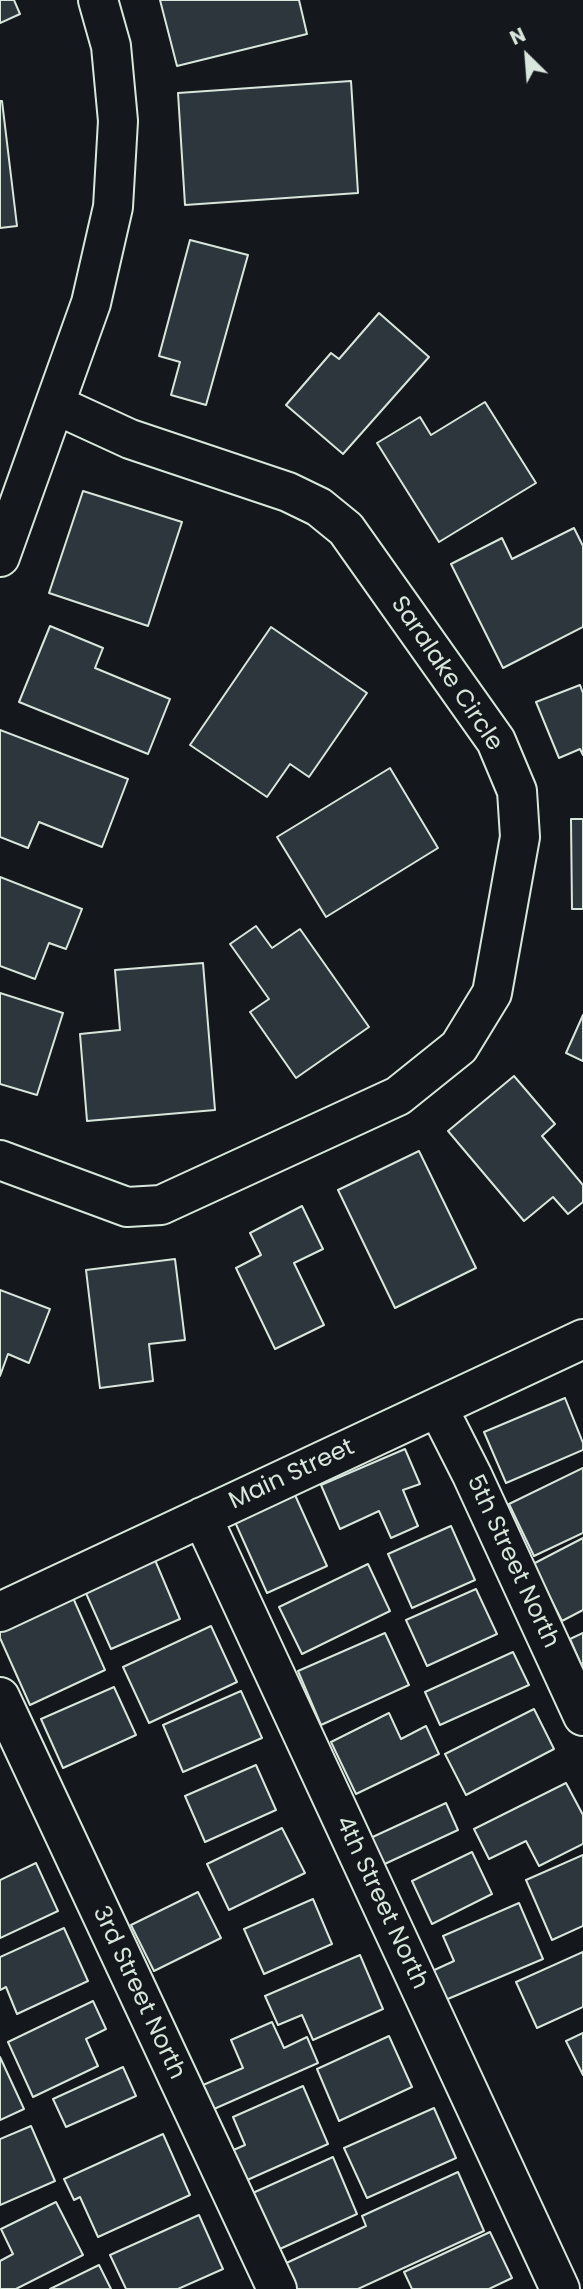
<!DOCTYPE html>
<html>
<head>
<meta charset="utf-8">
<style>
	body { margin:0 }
	#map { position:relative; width:583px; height:2289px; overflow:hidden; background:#14181c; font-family:Poppins,sans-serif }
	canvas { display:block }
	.north { position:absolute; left:492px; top:21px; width:70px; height:70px; -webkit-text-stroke:5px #14181c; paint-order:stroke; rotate:335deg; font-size:19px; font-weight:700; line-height:28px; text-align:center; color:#d8e6dc }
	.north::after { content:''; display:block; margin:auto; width:24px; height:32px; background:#d8e6dc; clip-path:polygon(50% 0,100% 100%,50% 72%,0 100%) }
</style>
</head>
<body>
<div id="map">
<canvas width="583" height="2289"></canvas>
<div class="north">N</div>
</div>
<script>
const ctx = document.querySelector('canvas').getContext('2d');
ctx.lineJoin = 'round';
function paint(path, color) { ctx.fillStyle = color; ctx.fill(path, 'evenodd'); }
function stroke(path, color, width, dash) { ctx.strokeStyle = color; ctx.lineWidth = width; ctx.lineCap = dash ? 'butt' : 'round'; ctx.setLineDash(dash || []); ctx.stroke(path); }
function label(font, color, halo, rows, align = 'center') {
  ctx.font = font + ' Poppins,sans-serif'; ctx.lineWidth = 5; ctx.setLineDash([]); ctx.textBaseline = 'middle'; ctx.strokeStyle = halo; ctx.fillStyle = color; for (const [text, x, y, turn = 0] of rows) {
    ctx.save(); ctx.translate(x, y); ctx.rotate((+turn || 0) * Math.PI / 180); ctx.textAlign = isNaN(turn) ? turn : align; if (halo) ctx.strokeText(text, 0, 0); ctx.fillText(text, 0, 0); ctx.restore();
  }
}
const building = new Path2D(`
	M0 0H14L20 14 0 23Z
	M160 0H299L307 34 177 66Z
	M351 81 358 193 185 205 178 93Z
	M0 101H2L17 226 0 228Z
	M190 240 248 255 206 405 171 395 180 362 159 356Z
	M379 313 429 357 343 454 286 405 331 353 339 359Z
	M485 402 536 483 439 542 377 443 420 417 431 435Z
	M83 491 182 522 148 626 49 593Z
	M574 528 583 546V627L503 668 451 564 502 538 512 559Z
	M50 626 103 648 95 668 170 699 148 754 19 702Z
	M271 627 367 693 309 777 290 764 267 797 190 745Z
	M580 685 583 693V755L580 749 559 758 536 702Z
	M0 730 128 779 102 847 39 822 28 848 0 837Z
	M390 768 438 848 326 917 277 837Z
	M571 819H583V909H572Z
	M0 877 82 909 66 949 49 943 35 979 0 966Z
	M256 926 272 948 300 929 369 1027 296 1078 250 1012 269 999 230 944Z
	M203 963 215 1110 87 1121 80 1034 120 1030 115 970Z
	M0 993 63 1013 37 1095 0 1084Z
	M583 1015V1061L566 1053Z
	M514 1076 555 1124 542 1136 583 1185V1202L568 1214 553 1197 524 1221 448 1131Z
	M419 1151 476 1268 395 1308 338 1190Z
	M302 1206 323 1249 294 1263 324 1325 275 1349 236 1268 261 1255 250 1233Z
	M175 1259 185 1340 149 1344 153 1381 100 1388 86 1270Z
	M0 1290 50 1309 29 1363 8 1354 0 1376Z
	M565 1398 583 1443V1450L506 1483 484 1432Z
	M405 1449 420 1484 403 1490 418 1526 391 1538 379 1511 340 1529 321 1485Z
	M583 1468V1533L534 1556 509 1504Z
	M295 1495 327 1566 267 1593 235 1522Z
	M451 1526 475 1580 412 1608 388 1554Z
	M583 1538V1610L562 1621 533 1564Z
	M155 1560 180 1619 111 1649 85 1591Z
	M368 1564 390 1611 302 1654 279 1607Z
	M476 1589 497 1634 427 1666 406 1620Z
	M70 1591 105 1670 30 1705 0 1638V1607Z
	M211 1626 237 1682 149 1723 123 1667Z
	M385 1633 409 1685 321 1725 298 1671Z
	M583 1633V1669L570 1639Z
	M513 1652 529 1685 440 1725 425 1692Z
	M114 1687 136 1735 63 1768 41 1719Z
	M241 1691 262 1738 183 1772 163 1725Z
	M534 1709 554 1749 466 1795 445 1754Z
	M389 1713 401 1739 426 1726 439 1754 356 1794 331 1742Z
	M256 1765 276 1810 205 1842 185 1796Z
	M566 1783 583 1815V1844L539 1866 526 1841 489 1859 474 1829Z
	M446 1803 458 1830 376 1868 364 1841Z
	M282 1828 305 1873 229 1910 207 1864Z
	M472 1852 492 1894 432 1924 412 1881Z
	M583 1855V1926L552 1940 526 1880Z
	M36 1863 58 1911 0 1938V1880Z
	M198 1892 221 1938 154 1971 131 1925Z
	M313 1899 332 1944 264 1974 244 1929Z
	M519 1903 543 1959 443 2001 430 1972 454 1961 443 1936Z
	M64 1928 88 1981 17 2014 6 1987 0 1990V1957Z
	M583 1952V2007L537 2028 516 1982Z
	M360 1955 383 2009 313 2040 302 2015 278 2025 265 1996Z
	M93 2001 106 2029 86 2039 98 2066 33 2097 8 2042Z
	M272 2022 284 2048 307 2037 318 2063 214 2109 203 2085 243 2068 231 2040Z
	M583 2033V2075L566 2041Z
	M389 2036 412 2087 339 2121 317 2069Z
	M0 2057 24 2109 0 2120Z
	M123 2067 136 2096 66 2127 53 2099Z
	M303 2086 328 2144 236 2185 222 2155 245 2145 233 2117Z
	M434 2108 456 2158 367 2198 344 2148Z
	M31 2126 55 2181 0 2205V2139Z
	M163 2134 190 2195 98 2237 80 2197 74 2200 64 2179Z
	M333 2157 357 2214 271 2253 246 2196Z
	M458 2172 484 2231 358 2289H293L282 2265 366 2226 362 2216Z
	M56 2202 83 2255 16 2289H0V2261L13 2254 1 2229Z
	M199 2215 223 2269 178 2289H126L110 2255Z
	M490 2232 512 2278 489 2289H412L404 2272Z
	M99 2265 111 2289H50Z`);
paint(building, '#2c363c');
stroke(building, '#d8e6dc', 2);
const street = new Path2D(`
	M0 557 91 303 113 207 118 121 111 46 98 0
	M0 1160 127 1207 161 1205 398 1096 459 1047 492 993 520 837 517 791 496 741 346 529 319 507 288 492 130 439 56 405
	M438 1408 472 1475 583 1716
	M202 1517 560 2289
	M0 1612 583 1339
	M0 1697 277 2289`);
stroke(street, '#d8e6dc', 42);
stroke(street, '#14181c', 38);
label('24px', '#d8e6dc', '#14181c', [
	["Saralake Circle",446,674,56],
	["Main Street",292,1475,-25],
	["5th Street North",512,1562,65],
	["4th Street North",381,1903,65],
	["3rd Street North",138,1993,65]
]);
</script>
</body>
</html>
